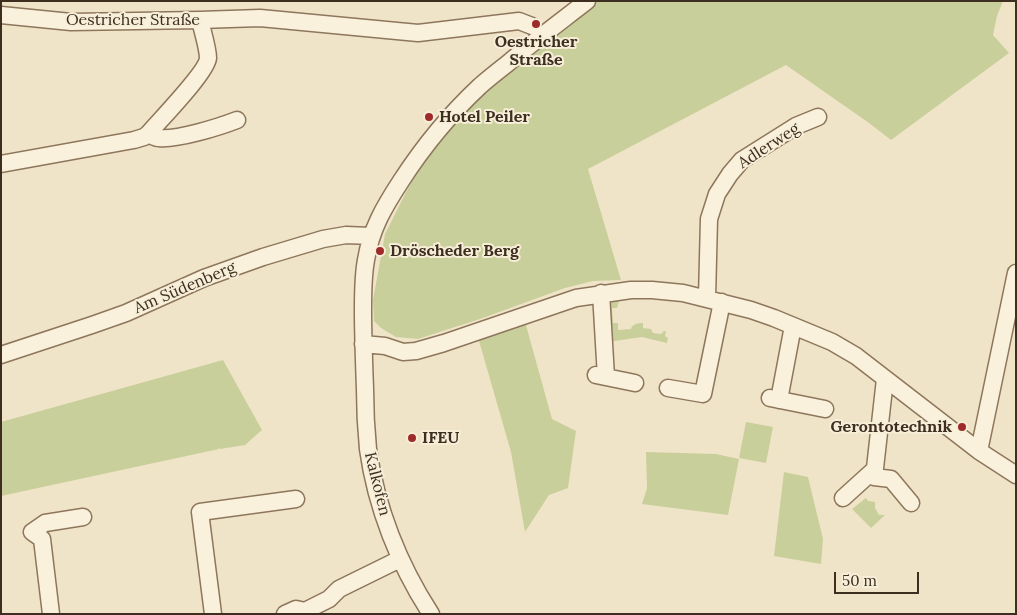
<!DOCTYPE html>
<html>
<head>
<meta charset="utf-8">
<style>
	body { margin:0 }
	#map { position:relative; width:1017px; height:615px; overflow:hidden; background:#f0e4c8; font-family:Lora,serif }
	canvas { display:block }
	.frame { position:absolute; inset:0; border:2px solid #3d2e20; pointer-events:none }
	.scale { position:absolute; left:834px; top:572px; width:85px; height:22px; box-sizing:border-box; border:2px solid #3d2e20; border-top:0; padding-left:6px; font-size:15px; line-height:18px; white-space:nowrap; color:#3d2e20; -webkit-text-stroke:4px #f7eed8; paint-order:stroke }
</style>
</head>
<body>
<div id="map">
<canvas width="1017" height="615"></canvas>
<div class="frame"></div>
<div class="scale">50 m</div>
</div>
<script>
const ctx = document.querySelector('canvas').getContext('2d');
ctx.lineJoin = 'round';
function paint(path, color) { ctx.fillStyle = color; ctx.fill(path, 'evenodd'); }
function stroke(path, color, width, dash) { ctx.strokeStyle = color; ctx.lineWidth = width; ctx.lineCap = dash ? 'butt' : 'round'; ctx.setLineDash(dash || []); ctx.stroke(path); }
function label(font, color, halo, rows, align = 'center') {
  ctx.font = font + ' Lora,serif'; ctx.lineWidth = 4; ctx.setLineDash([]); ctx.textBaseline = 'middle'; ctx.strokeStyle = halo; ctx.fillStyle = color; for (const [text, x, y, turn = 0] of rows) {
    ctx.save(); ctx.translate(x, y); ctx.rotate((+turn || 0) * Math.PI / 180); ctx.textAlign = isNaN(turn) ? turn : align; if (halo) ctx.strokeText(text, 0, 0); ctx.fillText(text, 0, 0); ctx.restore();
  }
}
paint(new Path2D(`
	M598 1H1003L997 16 993 35 1009 53 891 140 869 123 786 65 588 169 621 280 593 281 565 288 480 319 418 339 396 337 381 328 374 321 373 300 385 234 408 188 437 143 479 96 526 57Z
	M619 301 617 308H612L613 323H618V330L631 329C632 324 638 323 643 323V328L651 329 653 333 661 334 664 331H666L665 336 668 338 667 343 650 339 642 337 608 342 607 305 611 302Z
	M524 318 552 419 576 431 568 488 549 495 525 532 511 452 477 334Z
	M223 360 262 430 245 445 220 449 217 447 219 449 1 496V422Z
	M746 422 773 427 766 463 739 458Z
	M646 452 716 454 739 459 728 515 642 504 647 488Z
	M784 472 808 477 823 539 821 564 774 556Z
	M866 498 868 501 875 502V508L879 515H885L871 528 852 509Z`), '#c9cf9b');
const minor = new Path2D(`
	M1 15 71 22 200 20 260 18 418 33 519 21 532 26
	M148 134C151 135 155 138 159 138 177 140 219 127 237 120
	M1 164 134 140 144 137 148 134C159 121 207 72 208 58 208 48 202 30 200 20
	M601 293 606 377
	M707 298 709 219 717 194 730 174 742 160 796 126 818 117
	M363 344 385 346 403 352 416 351 444 343 576 298 631 290H652L683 293 751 310 774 318 832 342 856 356 979 451 1016 475
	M1 355 92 325 126 313 204 278 263 257 323 239 346 235 371 236
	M596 375 635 383
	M885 379 874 477 891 479 911 503
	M668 388 703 394 722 302
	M770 398 825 409
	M779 400 793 326
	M979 451 1016 273
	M843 498 875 469
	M51 614 42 539 32 532 45 523 83 517
	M213 614 200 512 296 499
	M285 614 296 609 305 611 329 599 339 589 400 559
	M431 614C399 565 376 507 368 449 366 429 365 409 365 389 364 362 363 336 363 309 363 293 363 276 366 260 371 229 384 207 401 181 423 147 450 114 480 86 489 78 498 71 507 64 533 42 560 22 587 1`);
stroke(minor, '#8d765c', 19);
stroke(minor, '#faf1dc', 16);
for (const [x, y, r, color] of [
	[536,24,5,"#9e2a2b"],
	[429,117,5,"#9e2a2b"],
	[380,251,5,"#9e2a2b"],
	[962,427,5,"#9e2a2b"],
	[412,438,5,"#9e2a2b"]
]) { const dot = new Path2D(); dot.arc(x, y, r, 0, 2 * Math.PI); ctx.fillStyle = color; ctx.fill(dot); stroke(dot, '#f7eed8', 2); }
label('16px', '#3d2e20', '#f7eed8', [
	["Oestricher Straße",133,20],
	["Adlerweg",769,146,-33],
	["Am Südenberg",185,288,-23],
	["Kalkofen",377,484,76]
]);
label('bold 16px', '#3d2e20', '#f7eed8', [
	["Oestricher",536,42,"center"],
	["Straße",536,60,"center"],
	["Hotel Peiler",439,117],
	["Dröscheder Berg",390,251],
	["Gerontotechnik",952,427,"right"],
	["IFEU",422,438]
], 'left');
</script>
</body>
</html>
